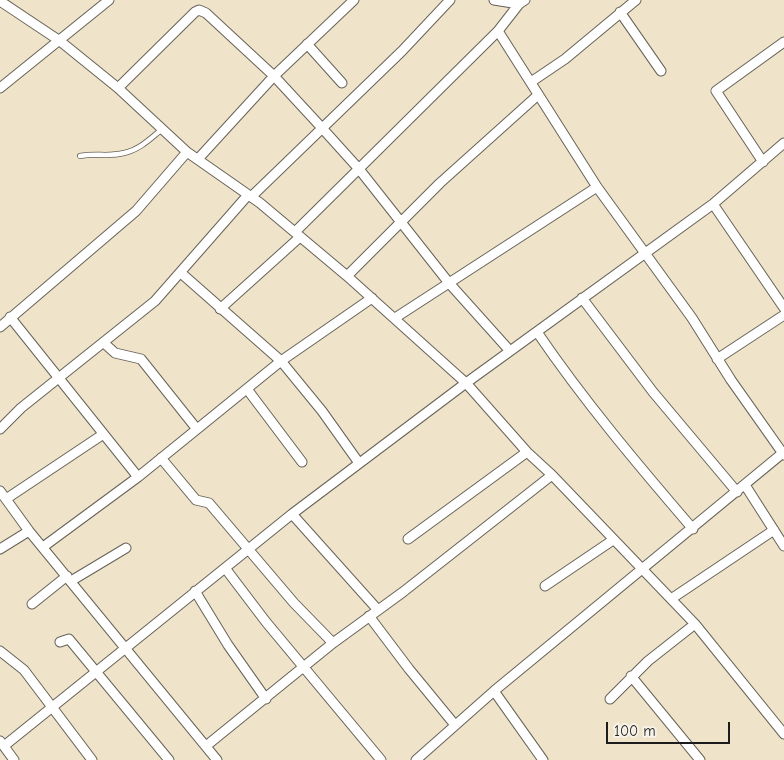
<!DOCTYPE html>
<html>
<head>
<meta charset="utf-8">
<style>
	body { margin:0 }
	#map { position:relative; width:784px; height:760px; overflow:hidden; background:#efe4c9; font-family:"Comic Neue",sans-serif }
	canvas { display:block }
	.scale { position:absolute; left:606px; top:722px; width:124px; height:22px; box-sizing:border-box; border:2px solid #1c1c1c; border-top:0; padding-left:6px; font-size:15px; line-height:18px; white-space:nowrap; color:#1c1c1c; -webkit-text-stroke:4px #f7f3e8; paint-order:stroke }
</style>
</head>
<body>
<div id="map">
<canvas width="784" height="760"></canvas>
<div class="scale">100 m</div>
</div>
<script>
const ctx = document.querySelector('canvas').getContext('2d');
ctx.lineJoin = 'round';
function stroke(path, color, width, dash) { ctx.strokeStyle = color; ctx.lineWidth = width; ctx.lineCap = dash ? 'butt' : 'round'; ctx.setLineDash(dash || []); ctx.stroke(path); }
const lane = new Path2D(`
	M80 156C95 153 110 157 124 153 139 150 150 139 161 130`);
const street = new Path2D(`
	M494 0 519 4
	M525 0 519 4 498 31 597 187 692 318 731 380 784 455
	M0 1 60 41 118 88 187 152 260 203 347 276 466 383 527 452 552 475 695 624 784 734
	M620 12 661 71
	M307 44 342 83
	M531 82 565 59 636 0
	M0 88 109 0
	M118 88 195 12 199 10 206 13 274 76 322 128 359 169 449 283 510 351
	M198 159 274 76 354 0
	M763 162 716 91 784 42
	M251 197 402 51 450 0
	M713 204 784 308
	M295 232 498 31
	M181 273 281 361 322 411 359 463
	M347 276 440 183 538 95
	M582 298 653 392 737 492
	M220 309 300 237
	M10 317 138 477
	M395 318 597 187
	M0 327 136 211 187 152
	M537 332C584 401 638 465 693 529
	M104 343 115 353 141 359 196 428
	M717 359 784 315
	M247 389 302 462
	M0 429 21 408 155 301 248 195
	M161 458 196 500 209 503 294 603 333 643
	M745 485 784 546
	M0 491 29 531 217 760
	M6 499 102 435
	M292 514 378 610
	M408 539 527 452
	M43 547 138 477 281 361 372 298
	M0 549 29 531
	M225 568 266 622 381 760
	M71 581 126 548
	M545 586 613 540
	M195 591 228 645 266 699
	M671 599 774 530
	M32 604 67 576
	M369 616 409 669 455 725
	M60 642 69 639 169 760
	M0 651 24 670 92 760
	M631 676 700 760
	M494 691 543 760
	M610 699 648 661 695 624
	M0 741 14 760
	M4 746 292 514 466 383 713 204 784 143
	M206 746 333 643 403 592 552 475
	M416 760 494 691 784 452`);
stroke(lane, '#666259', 6);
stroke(street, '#666259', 11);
stroke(lane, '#fff', 4.5);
stroke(street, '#fff', 9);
</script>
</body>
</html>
